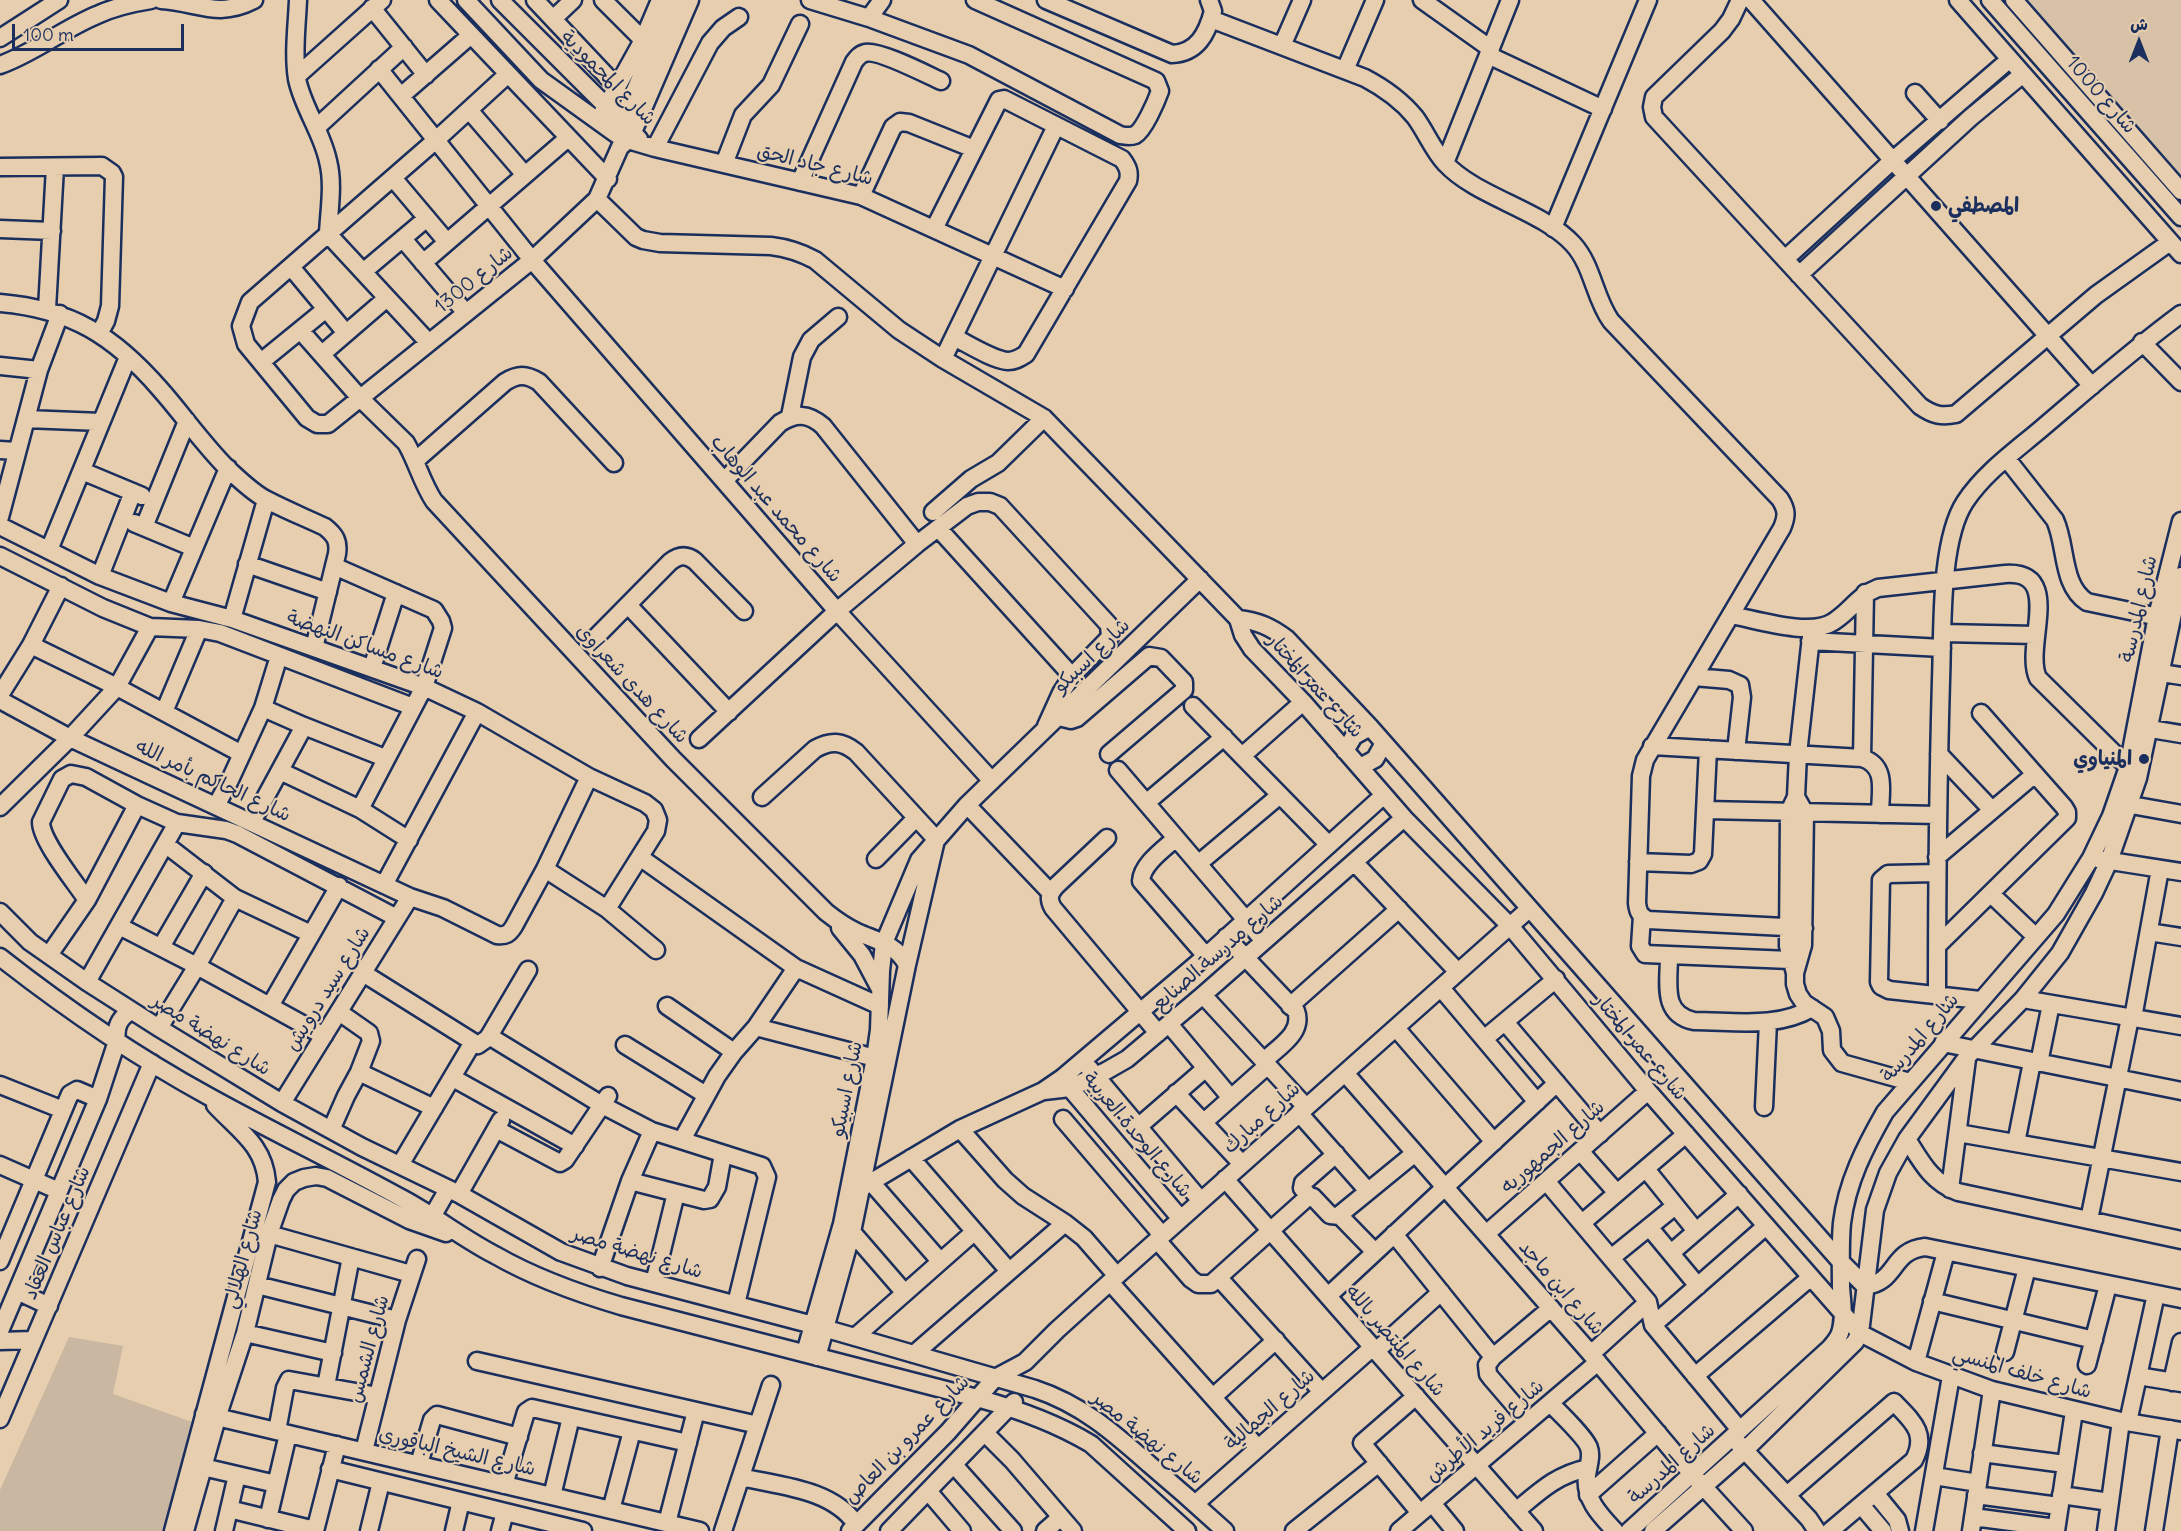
<!DOCTYPE html>
<html>
<head>
<meta charset="utf-8">
<style>
	body { margin:0 }
	#map { position:relative; width:2181px; height:1531px; overflow:hidden; background:#e6ceae; font-family:Delius,"Playpen Sans Arabic",sans-serif }
	canvas { display:block }
	.north { position:absolute; left:2109px; top:12px; width:60px; height:60px; -webkit-text-stroke:4px #e6ceae; paint-order:stroke; rotate:0deg; font-size:16px; font-weight:700; line-height:24px; text-align:center; color:#1b2f5e }
	.north::after { content:''; display:block; margin:auto; width:21px; height:27px; background:#1b2f5e; clip-path:polygon(50% 0,100% 100%,50% 72%,0 100%) }
	.scale { position:absolute; left:12px; top:24px; width:172px; height:27px; box-sizing:border-box; border:3px solid #1b2f5e; border-top:0; padding-left:8px; font-size:18px; line-height:21px; white-space:nowrap; color:#1b2f5e; -webkit-text-stroke:4px #e6ceae; paint-order:stroke }
</style>
</head>
<body>
<div id="map">
<canvas width="2181" height="1531"></canvas>
<div class="north">ش</div>
<div class="scale">100 m</div>
</div>
<script>
const ctx = document.querySelector('canvas').getContext('2d');
ctx.lineJoin = 'round';
function paint(path, color) { ctx.fillStyle = color; ctx.fill(path, 'evenodd'); }
function stroke(path, color, width, dash) { ctx.strokeStyle = color; ctx.lineWidth = width; ctx.lineCap = dash ? 'butt' : 'round'; ctx.setLineDash(dash || []); ctx.stroke(path); }
function label(font, color, halo, rows, align = 'center') {
  ctx.font = font + ' Delius,"Playpen Sans Arabic",sans-serif'; ctx.lineWidth = 4.5; ctx.setLineDash([]); ctx.textBaseline = 'middle'; ctx.strokeStyle = halo; ctx.fillStyle = color; for (const [text, x, y, turn = 0] of rows) {
    ctx.save(); ctx.translate(x, y); ctx.rotate((+turn || 0) * Math.PI / 180); ctx.textAlign = isNaN(turn) ? turn : align; if (halo) ctx.strokeText(text, 0, 0); ctx.fillText(text, 0, 0); ctx.restore();
  }
}
paint(new Path2D(`
	M1977 0H2181V233Z`), '#d7c2a8');
paint(new Path2D(`
	M69 1337 123 1346 113 1394 192 1422 166 1531H0V1490Z`), '#c9b7a2');
const minor = new Path2D(`
	M161 0C198 2 217 19 254 0
	M298 0C297 25 293 53 297 79 303 108 322 132 328 161 334 184 329 211 328 234L250 302 241 326 246 344 307 418 317 424H328L532 260 597 199 620 147 628 140 633 132 690 0
	M438 0 608 179
	M466 0 541 80 616 134 628 140 655 148 861 196 1065 289
	M500 0 639 139
	M535 0 617 87
	M603 0 643 40
	M810 0 869 18 969 55 1120 135C1125 136 1130 137 1135 135 1144 130 1156 102 1160 91L1156 81 975 0
	M1046 0 1172 54C1197 53 1207 34 1213 11L1209 0
	M1422 0 1491 49
	M1740 0 1731 19 1722 31 1654 97 1652 107 1654 117 1920 406C1933 415 1941 417 1956 414L2096 295 2170 242
	M1751 0 2092 386
	M1958 0 2181 254
	M1990 0 2181 217
	M2014 0 2181 191
	M372 8 426 75
	M869 18 882 0
	M553 19 573 0
	M1211 19 1365 78C1384 88 1401 100 1415 117 1426 132 1433 150 1445 163 1476 197 1542 210 1573 244 1593 266 1594 297 1611 321L1780 499C1787 510 1787 516 1782 528L1645 760 1641 776 1637 903C1638 912 1640 916 1648 920L1804 928
	M0 38 59 0
	M1282 46 1302 0
	M1488 55 1603 109
	M0 65C34 53 63 29 97 15 114 7 132 3 151 0
	M379 69 532 260 837 611 992 781
	M1345 70 1375 0
	M297 76 382 0
	M1915 93 1940 121
	M401 96 471 35
	M469 110 525 175
	M602 114 643 40 660 0
	M316 128 404 47
	M617 132 674 0
	M655 148 710 43 723 28 739 17
	M1445 163 1510 0
	M724 164 743 115 771 85 800 24
	M0 167 102 166 112 173 114 177 110 306 106 321 99 334
	M393 178 447 242
	M800 182 854 62C857 58 860 54 865 53 877 49 928 75 941 81
	M861 196 893 127 900 122 909 123 974 149
	M597 199 636 237 643 240 660 243 771 246C788 248 800 252 815 260L899 330 943 359 1044 418 1238 619 1243 635 1252 649 1303 702 1404 818 1510 926 1648 1091 1860 1333 1916 1362 1992 1390 2121 1421 2181 1431
	M1553 228 1648 0
	M0 229 52 231
	M934 229 999 100 1004 99 1122 159C1128 167 1130 172 1128 181L1026 354C1020 358 1015 361 1008 361 993 360 968 344 954 337
	M403 239 466 313
	M1785 259 1893 160 2010 59
	M423 263 568 138
	M291 267 346 333
	M363 272 427 218
	M1799 275 1970 118 2023 74
	M0 303C71 309 114 336 160 389 183 415 203 444 228 469 240 480 253 493 267 500 286 510 306 518 325 527 335 535 339 541 337 554L314 648
	M47 309 55 167
	M300 330 360 398 406 443C417 462 422 483 434 501L673 759 826 912C836 920 846 927 857 932 877 941 896 944 907 965
	M2142 342 2181 382
	M429 343 328 234 436 140 508 74
	M322 354 387 298
	M943 359 1056 126
	M261 362 326 309
	M0 366 39 370
	M790 416 802 357 811 340 838 317
	M26 419 101 422
	M0 450 16 451
	M2007 459 2055 520C2067 546 2061 585 2087 602L2168 619
	M415 461 505 382C518 374 526 374 539 382L614 463
	M82 471 142 496
	M724 481 780 423C796 413 808 413 823 426L917 544
	M933 512 971 479 998 463 1044 418
	M0 517 39 370 60 314
	M134 523 194 548
	M0 526 100 576 171 603 232 619 314 648 424 687 477 712 589 777 645 803 654 810 658 820 656 831 607 909
	M144 527 187 421
	M938 528 1072 676
	M49 550 128 357
	M0 556 103 608 150 627 199 629 220 633 413 707
	M247 564 328 592
	M334 566 434 610 441 621 443 628 424 687 360 809
	M100 576 133 492
	M171 603 228 468
	M628 605 729 712
	M1731 615C1758 620 1810 637 1833 622 1851 611 1857 596 1878 588L2005 574C2065 570 2023 646 2038 678L2134 773
	M232 619 266 500
	M1238 619C1258 621 1271 627 1287 639L1370 727 1840 1261 1865 1286C1898 1282 1890 1251 1925 1247L2181 1299
	M1943 633 2036 635
	M596 637 670 562C679 555 686 554 695 561L744 611
	M1810 641 1942 648
	M31 645 117 687 242 754
	M372 668 396 593
	M2149 671 2181 676
	M1694 677 1729 680 1740 685 1742 697 1736 751
	M0 695 31 645 61 586
	M0 700 70 738 410 897 443 908 497 935C506 936 509 934 514 926L545 869 589 777
	M1193 706 1329 845
	M263 708 279 656
	M164 712 199 629
	M1059 717 1071 720 1077 718 1149 656 1161 658 1184 682V690L1109 754
	M2139 727 2181 734
	M699 739 837 611 917 544 967 506 978 502H990L1000 506 1109 625 1110 637 1072 676 1061 693 1046 726
	M1652 746 1862 758C1888 766 1880 792 1880 814
	M1345 751 1354 736 1370 727
	M1939 754 1992 810
	M1242 756 1303 702
	M1862 758 1865 593
	M1360 767 1375 759 1384 743
	M1118 770 1264 941
	M280 771 360 809 409 840
	M762 797 815 749C831 740 842 741 856 752L936 839
	M1796 797 1805 813 1803 945 1795 973V984L1798 994 1804 1003 1825 1017 1831 1031 1832 1050 1842 1063 1910 1082
	M1146 803 1224 737
	M2120 803 2181 814
	M967 805 1050 892
	M216 806 230 780 263 708 304 726 385 758
	M0 807 70 738 117 687 150 627
	M1706 810 1937 815
	M252 822 304 726
	M1107 838 1056 886C1049 894 1048 899 1053 908L1158 1033
	M1176 838C1164 849 1142 864 1141 881L1206 956
	M165 844 235 898 311 934
	M1937 857 2035 774
	M641 858 796 968 880 1006
	M876 859 916 818
	M2098 859 2181 872
	M1354 862 1458 972
	M1638 862 1691 864 1699 861 1703 854 1708 749
	M1198 864 1280 795
	M545 869 607 909 656 950
	M1937 873 1888 874 1881 880 1879 982 1881 986 1889 990 1980 1000
	M384 885 477 712
	M1991 894 2035 936
	M87 900C75 882 41 841 41 822L62 779 71 774 86 777 137 805 177 823 226 830 237 834 397 918
	M0 912 30 942 87 982 159 1028 282 1103 362 1147 459 1194 561 1252 627 1276 813 1325 1035 1389C1081 1404 1114 1433 1149 1464 1175 1486 1200 1508 1225 1531
	M1642 916 1640 946 1645 954 1790 960
	M119 926 197 966 324 1036
	M840 928 862 955 880 989
	M2149 932 2181 937
	M1226 937 1296 1011C1304 1033 1278 1047 1264 1061
	M1937 946 2067 818V812L2064 807 1981 713
	M161 947 204 873
	M49 955 87 900 137 805
	M1669 956C1669 983 1661 1014 1694 1021 1734 1021 1777 1029 1812 1008
	M0 957C65 1008 135 1056 208 1096 273 1132 340 1164 405 1200 436 1217 464 1239 495 1255 535 1278 577 1293 621 1306L977 1398C1017 1409 1056 1423 1091 1444L1187 1531
	M363 973 478 1045 488 1038 528 970
	M1795 973 1788 946 1789 812 1796 797 1798 754 1812 628
	M87 982 177 823
	M1441 988 1537 1102
	M1937 994C1937 889 1938 785 1941 680 1943 632 1939 542 1965 502 1984 473 2015 451 2041 429 2087 390 2132 350 2181 314
	M1203 995 1306 1107
	M2023 999 2181 1026
	M270 1006 339 886
	M667 1006 734 1052
	M1290 1006 1399 909
	M2133 1018 2160 869
	M1505 1022 1600 1134
	M1169 1024 1231 1098
	M756 1027 875 1058
	M159 1028 197 966 235 898
	M1396 1028 1494 1142
	M489 1036 602 1105 652 1131 762 1166 767 1177 736 1304
	M1484 1039 1556 979
	M1943 1043 2181 1091
	M625 1045 706 1095
	M2039 1063 2051 1004
	M1089 1068 1201 1201
	M359 1072 434 1108
	M1345 1073 1591 1354 1692 1474 1744 1531
	M453 1078 575 1146
	M1064 1081 1181 1219
	M0 1085 63 1110
	M1044 1091 1070 1088 1106 1071 1127 1059 1203 995 1404 818
	M1176 1093 1242 1164
	M282 1103 410 897
	M1764 1107 1768 1022
	M1299 1113 1368 1191
	M1063 1119 1162 1235
	M1204 1122 1268 1065
	M1138 1127 1206 1068
	M496 1129 560 1163 565 1160 608 1096
	M960 1129 1005 1180 1023 1196 1065 1223 1084 1238 1117 1276
	M331 1130 346 1096 359 1072 371 1041 369 1033 339 1012
	M1958 1133 2181 1172
	M1907 1139C1921 1161 1931 1182 1958 1192L2181 1240
	M682 1140 717 1076 734 1052 756 1027 796 968
	M2016 1143 2032 1062
	M1580 1151 1617 1193
	M911 1158 1009 1271
	M0 1165 59 1191
	M400 1165 473 1042
	M1646 1169 1696 1231
	M1225 1179 1534 1531
	M630 1181 704 1200 710 1199 717 1187 723 1154
	M1546 1181 1648 1302 1653 1325 1740 1430
	M871 1182 940 1261
	M863 1187 960 1129 1043 1091 1062 1078 1206 956 1384 795
	M1950 1189 1967 1059
	M459 1194 501 1120
	M1309 1196 1302 1188 1303 1183 1336 1154
	M1338 1216 1415 1153
	M432 1217 448 1189
	M2089 1220 2130 1018
	M1582 1223 1686 1134
	M845 1227 852 1232 904 1292
	M1649 1227 1698 1286
	M269 1234 411 1274
	M1394 1234 1493 1357
	M1486 1234 1648 1091
	M1157 1240 1191 1279 1198 1284H1211L1309 1196 1313 1197 1330 1215 1340 1216 1375 1252
	M1671 1253 1739 1194
	M1611 1258 1675 1206
	M0 1261 70 1094 77 1090 98 1099
	M600 1268 630 1181 652 1131
	M1219 1278 1322 1392
	M1110 1282 1258 1448
	M654 1283 676 1193
	M257 1285 397 1320
	M17 1291 49 1306
	M1328 1296 1557 1083
	M1932 1301 2094 1340
	M1653 1325 1766 1226
	M0 1331 98 1099 117 1041C115 1027 119 1018 131 1011
	M245 1333 333 1353
	M855 1337 974 1232
	M0 1341 32 1340
	M1376 1351 1441 1292
	M2005 1352 2027 1268
	M805 1353 842 1224 875 1058 879 1030 881 971 884 943 919 860 967 805 1200 579
	M914 1354 1065 1223
	M1591 1354 1648 1302
	M817 1357 852 1232 907 965 936 840
	M477 1361 758 1425
	M1916 1362 1946 1252
	M2087 1365 2108 1285
	M1695 1376 1811 1277
	M2138 1376 2181 1383
	M2172 1382 2181 1342
	M326 1386 351 1257
	M1416 1396 1362 1443 1420 1513
	M1213 1397 1276 1340
	M1550 1403C1558 1411 1587 1439 1589 1448 1592 1456 1588 1467 1587 1476 1584 1499 1600 1515 1615 1531
	M204 1414 700 1531
	M0 1419 152 1063
	M1528 1421 1491 1378 1488 1374 1487 1365 1493 1357 1551 1308
	M2128 1422 2156 1294
	M277 1431 285 1388 289 1380 378 1396
	M985 1433 1012 1460 1073 1531
	M1737 1442 1809 1519 1817 1531
	M364 1451 397 1320 417 1259
	M1982 1453 2065 1464
	M419 1464 432 1420 437 1415 519 1437
	M954 1465 1013 1531
	M203 1467 276 1484
	M330 1469 583 1531
	M1934 1476 1978 1483
	M741 1477C780 1486 832 1489 856 1524
	M504 1485 526 1412 532 1408 688 1443
	M928 1491 962 1531
	M1875 1493 1897 1520 1900 1531
	M1588 1495 1658 1433
	M1787 1495 1894 1402C1912 1421 1928 1433 1914 1460L1830 1531
	M1976 1495 2059 1506
	M2061 1495 2110 1502
	M552 1496 571 1417
	M1432 1503 1455 1531
	M1195 1504 1373 1347
	M1861 1505 1883 1531
	M229 1509 315 1530
	M611 1510 632 1431
	M1516 1511C1540 1491 1556 1475 1588 1468
	M1973 1517 2056 1528
	M268 1519 288 1434
	M667 1523 696 1411
	M173 1531 267 1182C264 1145 239 1131 215 1105
	M185 1531 217 1418 245 1333 269 1234 281 1200 286 1190 294 1182 304 1178 316 1176 327 1178 409 1220 446 1233
	M224 1531 237 1475
	M315 1531 337 1445
	M369 1531 381 1482
	M454 1531 461 1501
	M500 1531 505 1512
	M723 1531 771 1385
	M850 1531 948 1432 995 1378 1025 1362 1057 1330 1110 1282 1529 909
	M889 1531 1014 1402
	M1045 1531 1061 1517
	M1294 1531 1379 1463
	M1399 1531 1598 1362
	M1629 1531 1830 1348C1834 1343 1838 1339 1840 1333 1845 1319 1842 1302 1841 1287 1841 1266 1840 1244 1842 1223 1847 1182 1865 1147 1885 1112L2056 914 2091 858 2111 816 2128 767 2157 616 2181 521
	M1653 1531 1745 1450 1855 1342 1860 1333 1875 1210 1888 1173 1907 1139 1967 1057 2023 999 2060 953 2094 893 2109 861 2138 778 2181 576
	M1924 1531 1951 1376
	M1971 1531 1992 1390
	M2056 1531 2074 1411
	M2106 1531 2121 1421
	M2154 1531 2170 1429`);
stroke(minor, '#1b2f5e', 21);
stroke(minor, '#e6ceae', 16);
for (const [x, y, r, color] of [
	[1936,206,6,"#1b2f5e"],
	[2144,759,6,"#1b2f5e"]
]) { const dot = new Path2D(); dot.arc(x, y, r, 0, 2 * Math.PI); ctx.fillStyle = color; ctx.fill(dot); stroke(dot, '#e6ceae', 2); }
label('20px', '#1b2f5e', '#e6ceae', [
	["شارع المحمودية",608,78,45],
	["شارع 1000",2101,95,49],
	["شارع جاد الحق",815,165,14],
	["شارع 1300",474,280,-39],
	["شارع محمد عبد الوهاب",776,509,49],
	["شارع المدرسة",2139,609,-77],
	["شارع مساكن النهضة",365,645,20],
	["شارع اسبيكو",1092,656,-44],
	["شارع هدى شعراوى",632,684,47],
	["شارع عمر المختار",1315,686,48],
	["شارع الحاكم بأمر الله",213,781,25],
	["شارع مدرسة الصنايع",1218,953,-41],
	["شارع سيد درويش",328,989,-58],
	["شارع نهضة مصر",211,1035,32],
	["شارع المدرسة",1920,1038,-50],
	["شارع عمر المختار",1640,1047,50],
	["شارع اسبيكو",847,1089,-79],
	["شارع مبارك",1262,1118,-42],
	["شارع الوحدة العربية",1137,1135,50],
	["شارع الجمهوريه",1553,1147,-41],
	["شارع عباس العقاد",57,1233,-67],
	["شارع نهضة مصر",637,1253,17],
	["شارع الهلالي",243,1259,-75],
	["شارع ابن ماجد",1561,1288,49],
	["شارع المنتصر بالله",1395,1341,49],
	["شارع الشمس",369,1349,-75],
	["شارع خلف المنسي",2022,1373,16],
	["شارع الجمالية",1270,1410,-41],
	["شارع فريد الأطرش",1485,1431,-40],
	["شارع نهضة مصر",1147,1438,39],
	["شارع عمرو بن العاص",907,1440,-46],
	["شارع الشيخ الباقوري",457,1452,13],
	["شارع المدرسة",1672,1464,-42]
]);
label('bold 20px', '#1b2f5e', '#e6ceae', [
	["المصطفي",1948,206],
	["المنياوي",2132,759,"right"]
], 'left');
</script>
</body>
</html>
